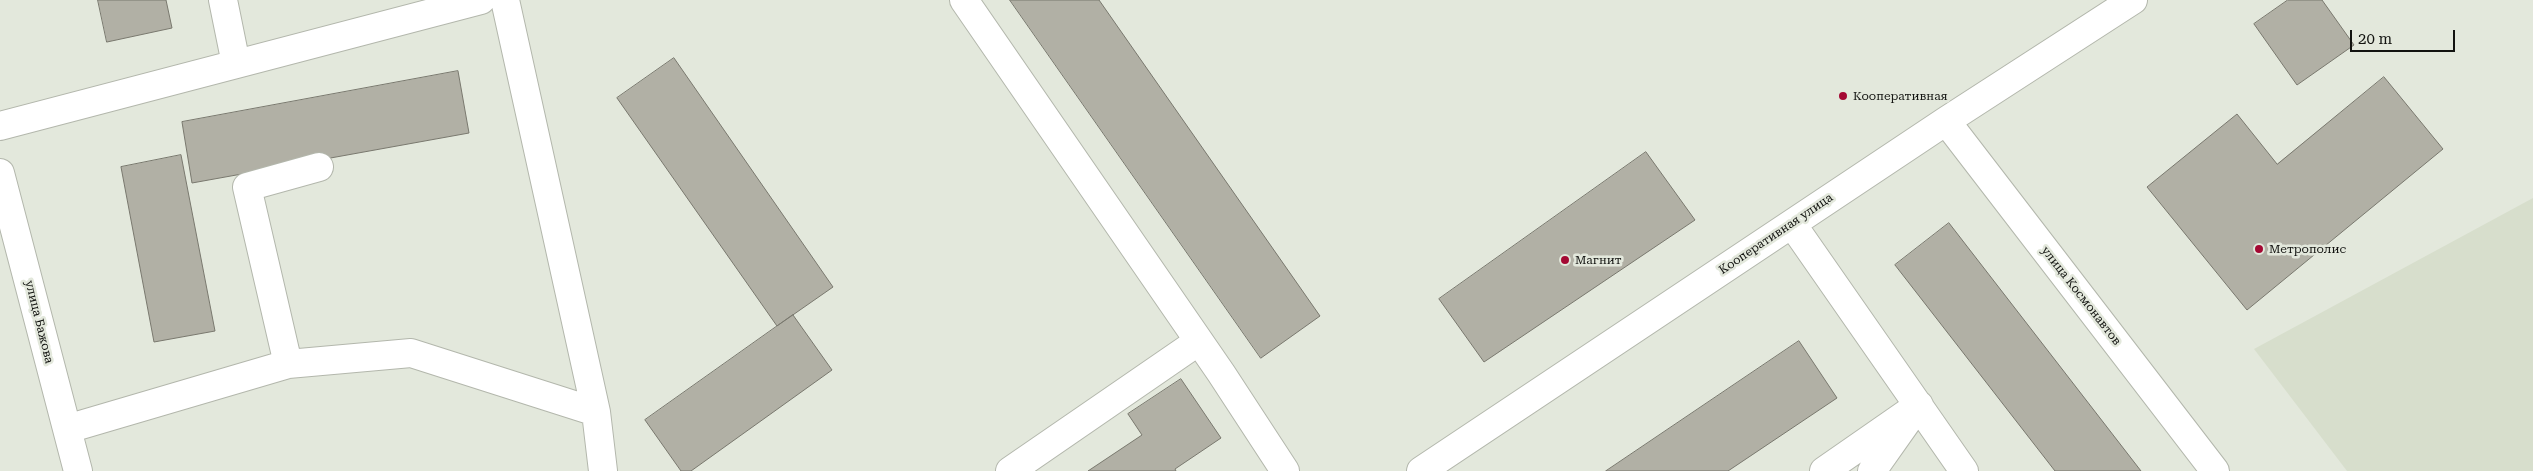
<!DOCTYPE html>
<html>
<head>
<meta charset="utf-8">
<style>
	body { margin:0 }
	#map { position:relative; width:2533px; height:471px; overflow:hidden; background:#e3e8dc; font-family:"Roboto Serif",serif }
	canvas { display:block }
	.scale { position:absolute; left:2350px; top:30px; width:105px; height:22px; box-sizing:border-box; border:2px solid #121310; border-top:0; padding-left:6px; font-size:15px; line-height:18px; white-space:nowrap; color:#121310; -webkit-text-stroke:4px #e3e8dc; paint-order:stroke }
</style>
</head>
<body>
<div id="map">
<canvas width="2533" height="471"></canvas>
<div class="scale">20 m</div>
</div>
<script>
const ctx = document.querySelector('canvas').getContext('2d');
ctx.lineJoin = 'round';
function paint(path, color) { ctx.fillStyle = color; ctx.fill(path, 'evenodd'); }
function stroke(path, color, width, dash) { ctx.strokeStyle = color; ctx.lineWidth = width; ctx.lineCap = dash ? 'butt' : 'round'; ctx.setLineDash(dash || []); ctx.stroke(path); }
function label(font, color, halo, rows, align = 'center') {
  ctx.font = font + ' "Roboto Serif",serif'; ctx.lineWidth = 5; ctx.setLineDash([]); ctx.textBaseline = 'middle'; ctx.strokeStyle = halo; ctx.fillStyle = color; for (const [text, x, y, turn = 0] of rows) {
    ctx.save(); ctx.translate(x, y); ctx.rotate((+turn || 0) * Math.PI / 180); ctx.textAlign = isNaN(turn) ? turn : align; if (halo) ctx.strokeText(text, 0, 0); ctx.fillText(text, 0, 0); ctx.restore();
  }
}
paint(new Path2D(`
	M2533 198V471H2347L2254 349Z`), '#d7decc');
const building = new Path2D(`
	M98 0H166L172 28 107 42Z
	M1010 0H1099L1320 316 1261 358Z
	M2288 0H2322L2354 45 2297 85 2254 24Z
	M674 58 833 287 777 326 617 98Z
	M458 71 469 133 192 183 182 122Z
	M2384 77 2443 149 2247 310 2147 187 2237 114 2277 164Z
	M1646 152 1695 220 1484 362 1439 299Z
	M181 155 215 331 154 342 121 167Z
	M1949 223 2141 471H2055L1895 265Z
	M793 315 832 370 691 471H681L645 420Z
	M1799 341 1837 398 1728 471H1606Z
	M1181 379 1221 438 1175 469 1176 471H1088L1142 435 1128 414Z`);
paint(building, '#b1b0a5');
stroke(building, '#79786e', 1);
const minor = new Path2D(`
	M223 0 236 64
	M505 0 596 412
	M964 0 1221 373 1285 471
	M1946 121 2215 471
	M0 126 481 0
	M319 167 247 187 288 364 411 353 596 412 603 471
	M0 173 78 471
	M1792 224 1964 471
	M67 429 288 364
	M1010 471 1199 341
	M1421 471 1946 121 2133 0
	M1824 471 1919 405
	M1872 471 1908 420`);
stroke(minor, '#b3b7ac', 30);
stroke(minor, '#fff', 28);
for (const [x, y, r, color] of [
	[1843,96,5,"#a40833"],
	[2259,249,5,"#a40833"],
	[1565,260,5,"#a40833"]
]) { const dot = new Path2D(); dot.arc(x, y, r, 0, 2 * Math.PI); ctx.fillStyle = color; ctx.fill(dot); stroke(dot, '#e3e8dc', 2); }
label('12px', '#121310', '#e3e8dc', [
	["Кооперативная",1853,96],
	["Метрополис",2269,249],
	["Магнит",1575,260]
], 'left');
label('12px', '#121310', '#e3e8dc', [
	["Кооперативная улица",1776,234,-34],
	["улица Космонавтов",2081,296,52],
	["улица Бажова",39,322,76]
]);
</script>
</body>
</html>
